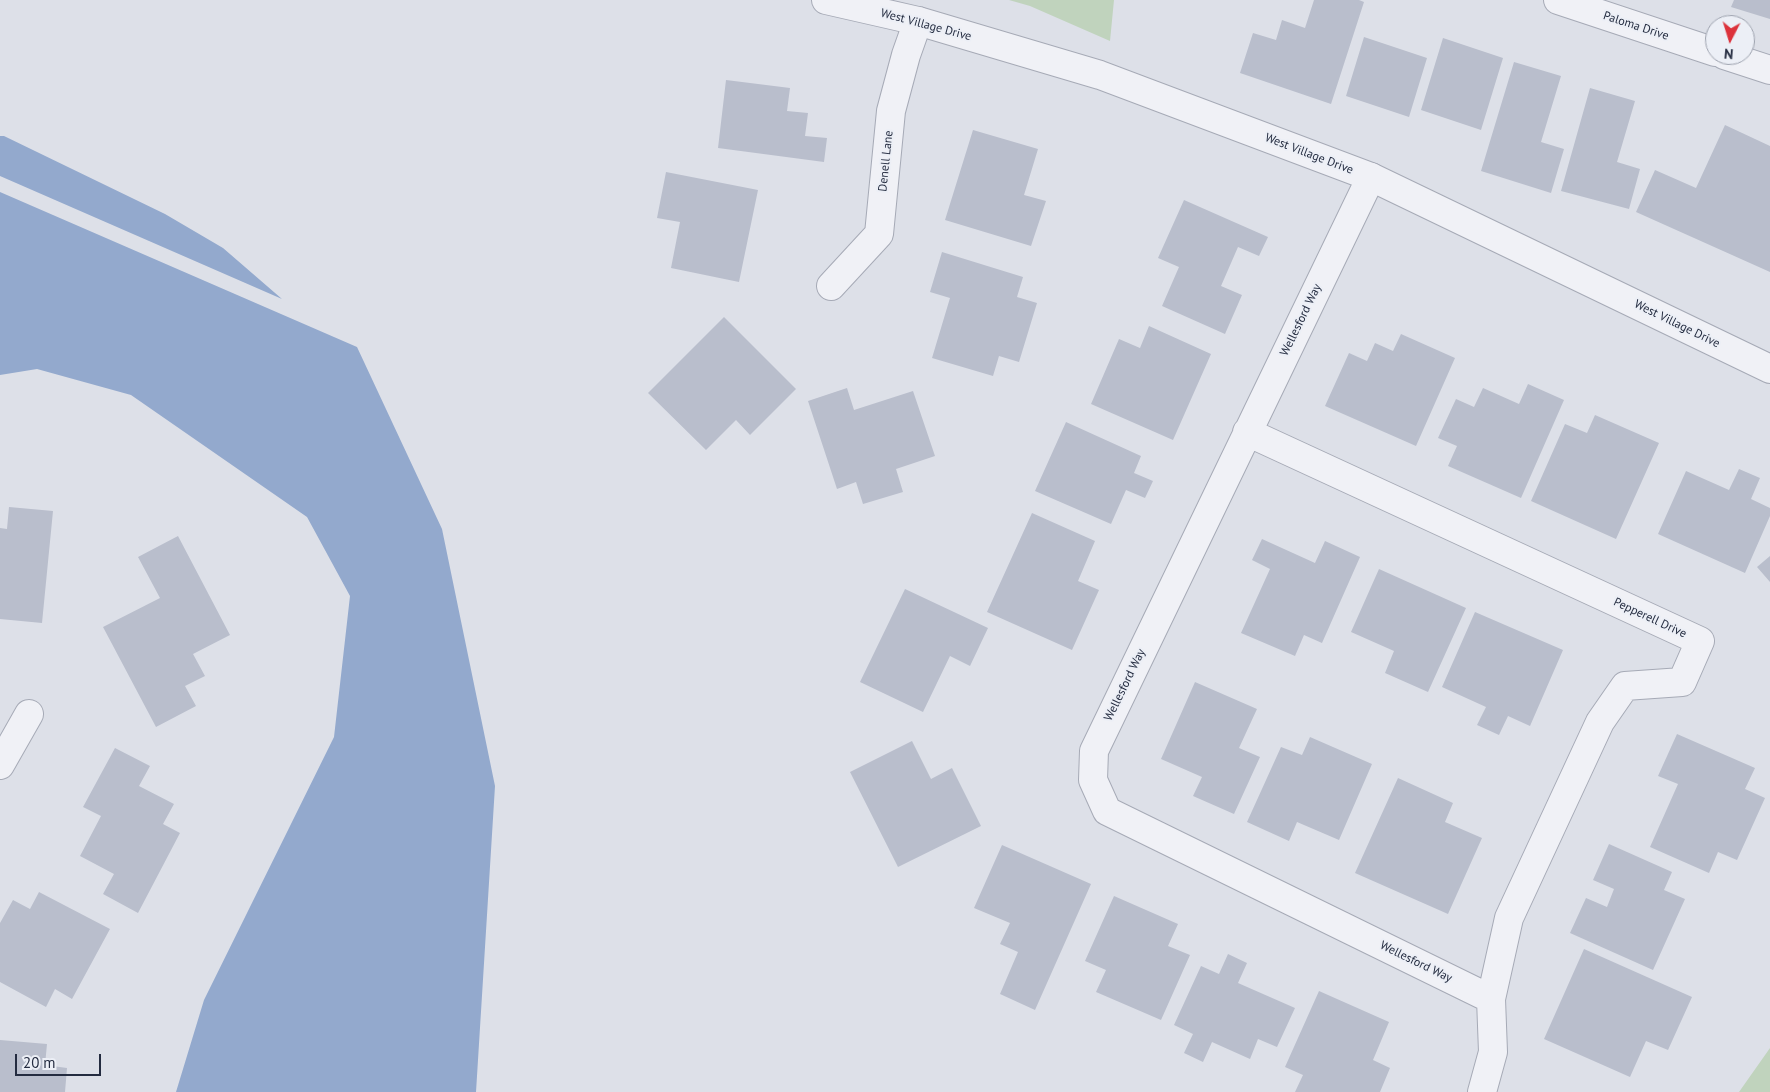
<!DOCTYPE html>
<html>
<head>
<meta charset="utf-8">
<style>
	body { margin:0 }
	#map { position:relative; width:1770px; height:1092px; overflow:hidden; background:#dde0e8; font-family:"PT Sans",sans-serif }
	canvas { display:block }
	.north { position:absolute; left:1705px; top:15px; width:50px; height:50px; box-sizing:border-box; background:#eceff6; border:1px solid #9ca1ad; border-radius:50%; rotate:185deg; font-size:14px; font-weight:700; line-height:20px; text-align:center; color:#242c40 }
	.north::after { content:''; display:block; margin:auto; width:18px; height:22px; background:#dc323b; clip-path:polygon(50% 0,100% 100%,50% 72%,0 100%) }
	.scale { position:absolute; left:15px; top:1054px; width:86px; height:22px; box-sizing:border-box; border:2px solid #242c40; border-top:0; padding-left:6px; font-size:15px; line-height:18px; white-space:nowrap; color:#242c40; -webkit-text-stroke:4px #eceff6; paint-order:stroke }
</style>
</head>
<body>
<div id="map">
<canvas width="1770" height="1092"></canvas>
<div class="north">N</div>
<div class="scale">20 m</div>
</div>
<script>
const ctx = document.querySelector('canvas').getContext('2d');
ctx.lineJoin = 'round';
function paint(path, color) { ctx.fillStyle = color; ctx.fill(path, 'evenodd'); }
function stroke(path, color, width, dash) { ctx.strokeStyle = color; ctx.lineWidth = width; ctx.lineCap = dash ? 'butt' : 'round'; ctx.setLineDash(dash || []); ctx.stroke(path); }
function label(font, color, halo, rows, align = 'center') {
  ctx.font = font + ' "PT Sans",sans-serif'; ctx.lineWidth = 4; ctx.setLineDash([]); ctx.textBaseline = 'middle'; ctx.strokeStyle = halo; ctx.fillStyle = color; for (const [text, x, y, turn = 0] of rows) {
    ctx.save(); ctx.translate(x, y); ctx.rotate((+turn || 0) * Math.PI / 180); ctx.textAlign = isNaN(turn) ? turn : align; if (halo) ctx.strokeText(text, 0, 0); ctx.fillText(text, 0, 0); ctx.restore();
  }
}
paint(new Path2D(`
	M1009 0H1114L1110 41 1030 6Z
	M1770 1048V1092H1739Z`), '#c0d3bd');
paint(new Path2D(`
	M0 136H4L165 214 223 248 282 299 0 176Z
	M0 192 357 347 442 529 495 786 476 1092H176L204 1000 334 737 350 596 307 517 131 395 37 369 0 375Z`), '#93a9cd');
paint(new Path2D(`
	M1314 0H1359L1364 2 1331 104 1240 73 1253 33 1276 40 1282 20 1305 28Z
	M1734 0H1770V19L1731 7Z
	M1364 37 1427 58 1409 117 1346 96Z
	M1443 38 1503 58 1481 130 1421 110Z
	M1514 62 1561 76 1541 142 1564 149 1551 193 1481 171Z
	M726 80 790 88 787 111 808 113 805 136 827 138 824 162 718 148Z
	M1590 88 1635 101 1617 162 1640 169 1629 209 1561 191Z
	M1725 125 1770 146V272L1636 212 1655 170 1696 188Z
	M973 130 1038 149 1024 195 1046 201 1031 246 945 220Z
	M666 172 758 190 739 282 671 268 680 222 657 218Z
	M1184 200 1268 237 1259 256 1238 247 1221 286 1242 295 1225 334 1162 306 1179 267 1158 258Z
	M942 252 1023 277 1017 297 1037 303 1019 362 999 356 993 376 932 358 950 298 930 292Z
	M724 317 796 389 750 435 736 420 706 450 648 393Z
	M1149 326 1211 354 1173 440 1091 404 1119 339 1140 348Z
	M1401 334 1455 358 1416 446 1325 406 1349 353 1367 361 1375 343 1393 351Z
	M1528 384 1564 400 1521 498 1448 466 1457 446 1438 438 1456 399 1474 407 1483 388 1519 404Z
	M847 388 854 410 913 391 935 456 896 469 903 492 863 504 856 482 837 489 808 401Z
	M1595 415 1659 443 1616 539 1531 501 1565 424 1587 433Z
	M1066 422 1141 456 1134 473 1153 481 1145 498 1126 490 1111 524 1035 491Z
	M1739 469 1760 478 1751 499 1770 508V516L1745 573 1658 534 1686 471 1729 490Z
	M9 507 53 511 42 623 0 619V528L7 529Z
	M1032 513 1095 541 1078 581 1099 590 1072 650 987 612Z
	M178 536 230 635 193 654 205 676 185 686 196 706 156 727 103 627 160 598 138 557Z
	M1262 539 1315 563 1325 541 1360 557 1322 643 1304 635 1295 656 1241 633 1270 569 1252 560Z
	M1770 556V582L1757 567Z
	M1379 569 1466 608 1428 692 1385 673 1394 651 1351 632Z
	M905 589 988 628 970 666 950 656 923 712 860 682Z
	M1475 612 1563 650 1530 726 1508 716 1499 735 1477 725 1486 707 1442 687Z
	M1195 682 1257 709 1239 748 1260 757 1234 814 1193 796 1202 777 1161 759Z
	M1677 734 1755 768 1745 789 1765 798 1737 860 1718 852 1709 873 1650 847 1678 784 1658 776Z
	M1310 737 1372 764 1339 840 1297 822 1289 841 1247 822 1281 747 1302 755Z
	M912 741 931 779 952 768 981 826 898 867 850 772Z
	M115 748 150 766 139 786 174 804 163 824 180 833 138 913 103 894 114 874 80 856 101 816 83 807Z
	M1398 778 1453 803 1445 822 1482 838 1448 914 1355 873Z
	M1609 844 1672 872 1664 890 1685 899 1653 970 1570 933 1586 898 1607 907 1614 889 1593 880Z
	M1002 845 1091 884 1035 1010 1000 994 1018 952 1000 944 1010 923 974 908Z
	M39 892 110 929 72 999 55 989 46 1007 0 982V923L13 900 30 909Z
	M1114 896 1178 924 1168 946 1190 955 1161 1020 1096 992 1106 970 1085 961Z
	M1584 949 1692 997 1668 1050 1646 1041 1630 1077 1544 1039Z
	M1228 954 1247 963 1238 983 1295 1008 1277 1047 1258 1039 1250 1059 1212 1042 1203 1062 1184 1053 1193 1034 1174 1025 1201 966 1219 974Z
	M1319 991 1389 1022 1373 1060 1390 1068 1380 1092H1295L1303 1075 1285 1067Z
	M0 1040 47 1044 45 1065 67 1068 65 1092H0Z`), '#b9becc');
const minor = new Path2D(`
	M1558 0 1715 52
	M1724 55 1770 70
	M1371 177 1094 751 1093 780 1107 811 1491 999
	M831 286 879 234 891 111 906 55 918 21
	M1247 432 1700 641 1682 682 1625 686 1600 722 1509 918 1491 999 1493 1052 1482 1092
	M0 765 29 714`);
const tertiary = new Path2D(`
	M826 0 918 21 1100 75 1371 177 1770 369`);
stroke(minor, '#a6aab6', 30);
stroke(tertiary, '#a6aab6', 30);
stroke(minor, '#f0f1f6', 28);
stroke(tertiary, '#f0f1f6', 28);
label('12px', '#242c40', '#eceff6', [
	["West Village Drive",926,25,15],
	["Paloma Drive",1636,26,18],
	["West Village Drive",1309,154,21],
	["Denell Lane",886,161,-84],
	["Wellesford Way",1301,320,-64],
	["West Village Drive",1677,324,26],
	["Pepperell Drive",1650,618,25],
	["Wellesford Way",1125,685,-64],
	["Wellesford Way",1416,962,26]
]);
</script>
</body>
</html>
